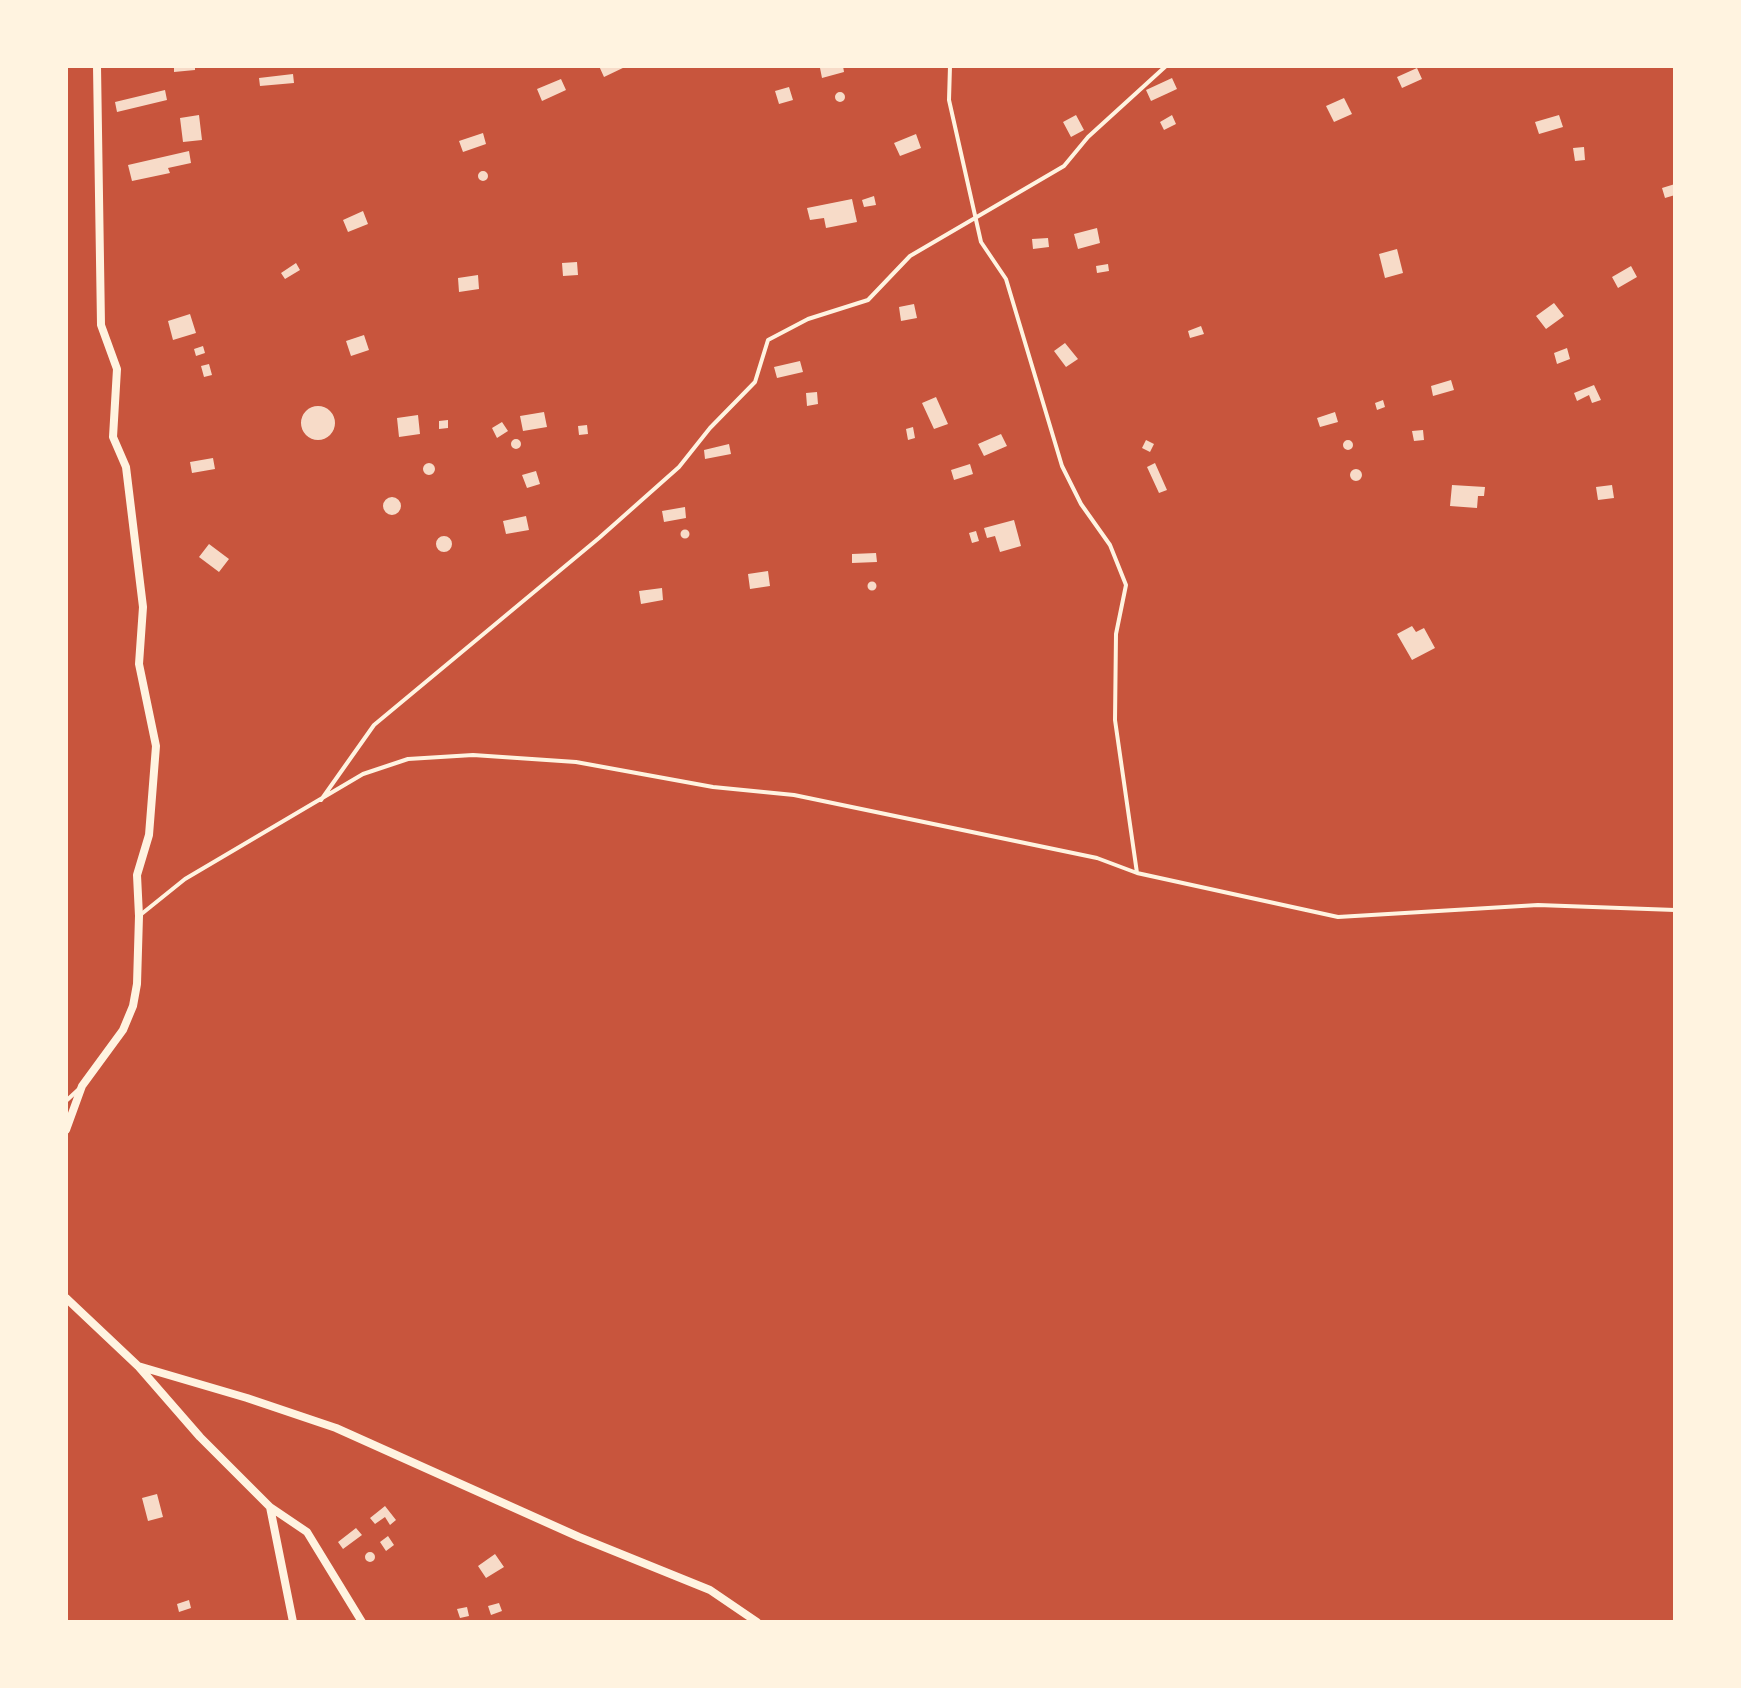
<!DOCTYPE html>
<html>
<head>
<meta charset="utf-8">
<style>
	body { margin:0 }
	#map { position:relative; width:1741px; height:1688px; overflow:hidden; background:#c8553d; font-family:"Golos Text",sans-serif }
	canvas { display:block }
	.frame { position:absolute; inset:0; border:68px solid #fff3e0; pointer-events:none }
</style>
</head>
<body>
<div id="map">
<canvas width="1741" height="1688"></canvas>
<div class="frame"></div>
</div>
<script>
const ctx = document.querySelector('canvas').getContext('2d');
ctx.lineJoin = 'round';
function paint(path, color) { ctx.fillStyle = color; ctx.fill(path, 'evenodd'); }
function stroke(path, color, width, dash) { ctx.strokeStyle = color; ctx.lineWidth = width; ctx.lineCap = dash ? 'butt' : 'round'; ctx.setLineDash(dash || []); ctx.stroke(path); }
paint(new Path2D(`
	M174 66H195V70L174 72Z
	M599 66H627L604 77Z
	M830 66H843L844 72 822 78 820 68Z
	M1417 68 1422 79 1402 88 1397 77Z
	M293 74 294 83 260 86 259 78Z
	M1172 78 1177 89 1151 101 1146 90Z
	M561 79 566 90 542 101 537 89Z
	M789 87 793 100 779 104 775 91Z
	M165 90 167 100 117 112 115 102Z
	M835 97a5 5 0 1 1 10 0a5 5 0 1 1-10 0Z
	M1344 98 1352 114 1334 122 1326 106Z
	M199 115 202 140 183 142 180 118Z
	M1076 115 1084 130 1071 137 1063 122Z
	M1172 115 1176 124 1164 130 1160 122Z
	M1559 115 1563 127 1539 134 1535 122Z
	M483 133 486 144 463 152 459 141Z
	M916 134 921 148 900 156 894 143Z
	M1584 147 1585 160 1575 161 1573 148Z
	M189 151 191 163 168 168 170 173 132 181 128 165Z
	M478 176a5 5 0 1 1 10 0a5 5 0 1 1-10 0Z
	M1675 184V195L1665 198 1662 188Z
	M874 196 876 205 864 207 862 200Z
	M852 199 857 222 826 228 824 218 810 220 807 208Z
	M363 211 368 224 348 232 343 220Z
	M1097 228 1100 243 1078 249 1074 234Z
	M1048 238 1049 247 1033 249 1032 239Z
	M1397 249 1403 273 1385 278 1379 254Z
	M577 262 578 275 563 276 562 263Z
	M296 263 300 270 285 279 281 273Z
	M1108 264 1109 271 1097 273 1096 266Z
	M1631 266 1637 277 1618 288 1612 277Z
	M478 275 479 289 459 292 458 278Z
	M1554 303 1564 316 1546 329 1536 316Z
	M914 304 917 318 901 321 899 307Z
	M190 314 196 333 173 340 168 321Z
	M1201 326 1204 334 1190 338 1188 331Z
	M364 335 369 350 351 356 346 341Z
	M1065 343 1078 359 1066 367 1054 351Z
	M203 346 205 353 196 356 194 349Z
	M1567 348 1570 359 1557 364 1554 353Z
	M800 361 803 372 777 378 774 367Z
	M209 364 212 375 204 377 201 366Z
	M1451 380 1454 390 1433 396 1431 386Z
	M1594 385 1601 400 1592 403 1589 395 1577 401 1574 393Z
	M817 392 818 404 807 406 806 393Z
	M936 397 948 424 934 429 922 403Z
	M1383 400 1385 407 1377 410 1375 403Z
	M301 423a17 17 0 1 1 34 0a17 17 0 1 1-34 0Z
	M544 412 547 427 523 431 520 416Z
	M1335 412 1338 422 1320 427 1317 418Z
	M418 415 420 434 399 437 397 418Z
	M448 420V428L439 429V421Z
	M502 422 508 431 497 438 492 428Z
	M587 425 588 434 579 435 578 426Z
	M913 427 915 438 908 440 906 429Z
	M1423 430 1424 440 1414 441 1412 431Z
	M1001 434 1007 446 984 456 978 444Z
	M511 444a5 5 0 1 1 10 0a5 5 0 1 1-10 0Z
	M1146 440 1154 444 1150 452 1142 448Z
	M1343 445a5 5 0 1 1 10 0a5 5 0 1 1-10 0Z
	M729 444 731 454 705 459 704 450Z
	M213 458 215 469 192 473 190 462Z
	M423 469a6 6 0 1 1 12 0a6 6 0 1 1-12 0Z
	M1155 463 1167 490 1159 493 1147 467Z
	M970 464 973 474 954 480 951 470Z
	M1350 475a6 6 0 1 1 12 0a6 6 0 1 1-12 0Z
	M536 471 540 484 527 488 522 475Z
	M1452 485 1485 487 1484 496H1478L1477 508 1450 506Z
	M1612 485 1614 498 1598 500 1596 487Z
	M383 506a9 9 0 1 1 18 0a9 9 0 1 1-18 0Z
	M685 507 686 518 664 522 662 511Z
	M526 516 529 530 506 534 503 521Z
	M1014 520 1021 546 1000 552 995 536 987 538 984 528Z
	M680.5 534a4.5 4.5 0 1 1 9 0a4.5 4.5 0 1 1-9 0Z
	M976 531 979 541 972 543 969 533Z
	M436 544a8 8 0 1 1 16 0a8 8 0 1 1-16 0Z
	M209 544 229 559 219 572 199 557Z
	M876 553 877 562 852 563V554Z
	M768 571 770 586 750 589 748 574Z
	M867.5 586a4.5 4.5 0 1 1 9 0a4.5 4.5 0 1 1-9 0Z
	M662 588 663 600 641 604 639 591Z
	M1412 626 1416 632 1424 628 1435 648 1412 660 1397 634Z
	M157 1494 163 1517 148 1521 142 1498Z
	M385 1506 396 1520 390 1525 385 1517 375 1524 370 1518Z
	M356 1528 362 1535 343 1549 338 1542Z
	M388 1536 394 1545 386 1551 380 1542Z
	M365 1557a5 5 0 1 1 10 0a5 5 0 1 1-10 0Z
	M495 1554 504 1567 486 1578 478 1566Z
	M189 1600 191 1608 179 1612 177 1604Z
	M499 1603 502 1611 491 1615 488 1606Z
	M467 1607 469 1616 460 1618 457 1609Z`), '#f7dbc8');
stroke(new Path2D(`
	M950 66 949 100 981 242 1006 279 1062 466 1081 504 1110 545 1126 585 1116 634 1115 720 1137 873
	M321 800 374 725 599 538 679 467 710 428 755 382 768 340 808 319 868 300 910 256 1064 166 1088 137 1166 66
	M139 916 185 879 363 774 408 759 473 755 576 762 713 787 794 795 1097 858 1137 873 1338 917 1538 905 1675 910
	M66 1101 79 1089`), '#fff3e0', 4);
stroke(new Path2D(`
	M66 1130 82 1086 123 1030 133 1006 137 984 139 916 137 875 149 835 156 746 139 664 143 607 126 467 113 437 117 369 101 325 97 66
	M66 1298 138 1366 247 1398 336 1428 579 1537 710 1590 757 1622
	M139 1367 200 1437 270 1507 293 1622
	M270 1507 307 1532 362 1622`), '#fff3e0', 8);
</script>
</body>
</html>
